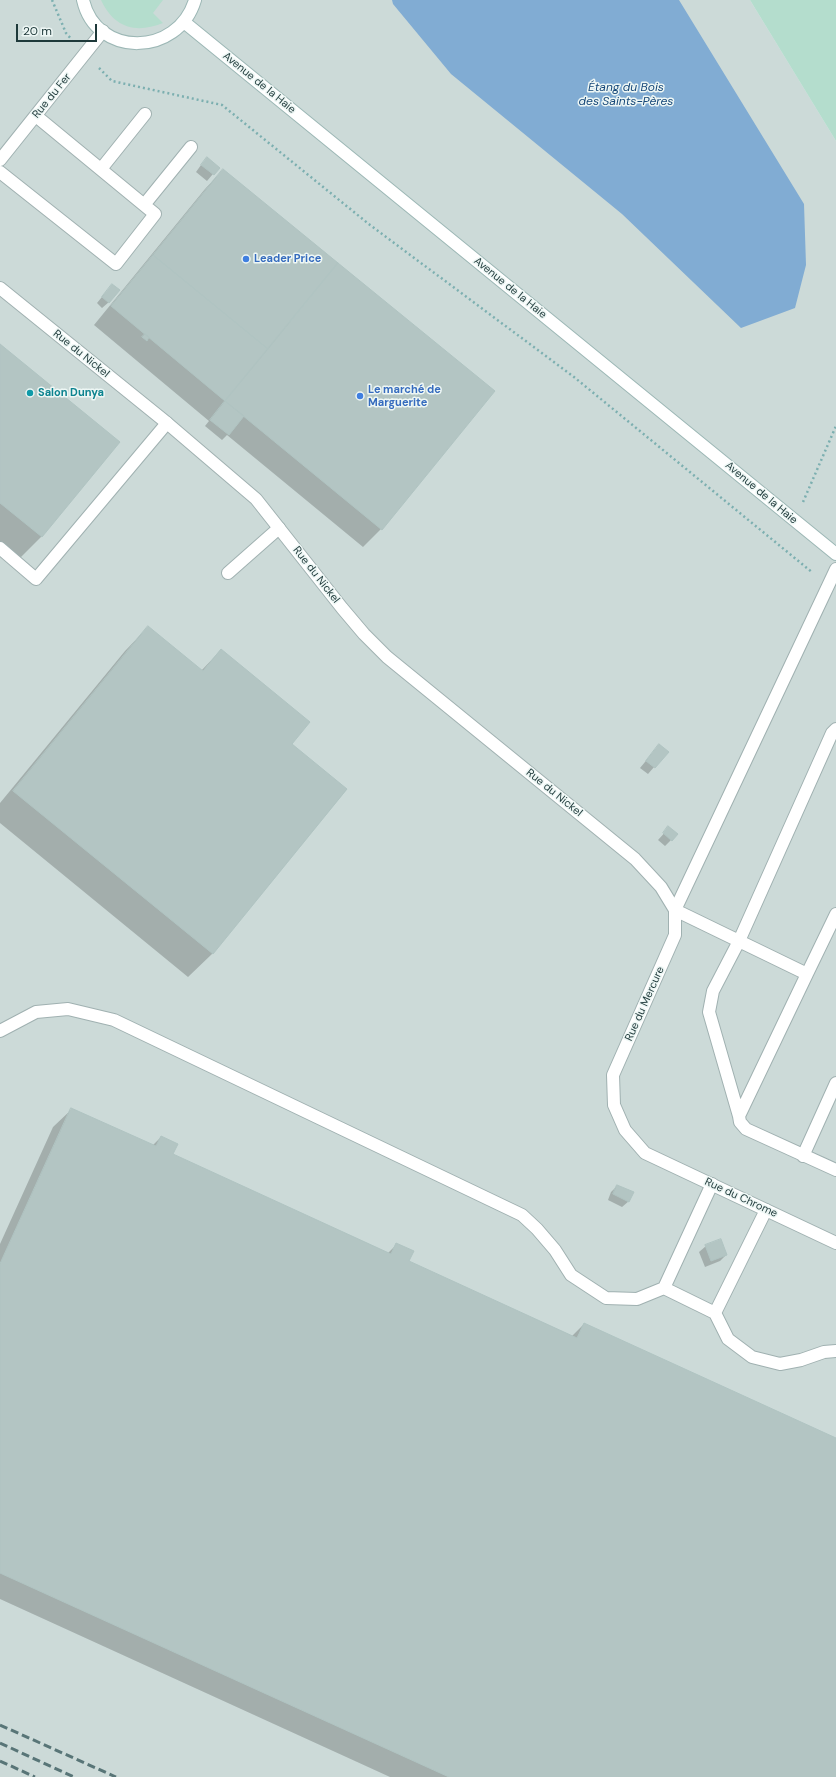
<!DOCTYPE html>
<html>
<head>
<meta charset="utf-8">
<style>
	body { margin:0 }
	#map { position:relative; width:836px; height:1777px; overflow:hidden; background:#ddeae9; font-family:"DM Sans",sans-serif }
	canvas { display:block }
	.scale { position:absolute; left:16px; top:24px; width:81px; height:18px; box-sizing:border-box; border:2px solid #1e393a; border-top:0; padding-left:5px; font-size:12px; line-height:14px; white-space:nowrap; color:#1e393a; -webkit-text-stroke:3px #eef7f5; paint-order:stroke }
</style>
</head>
<body>
<div id="map">
<canvas width="836" height="1777"></canvas>
<div class="scale">20 m</div>
</div>
<script>
const ctx = document.querySelector('canvas').getContext('2d');
ctx.lineJoin = 'round';
function paint(path, color) { ctx.fillStyle = color; ctx.fill(path, 'evenodd'); }
function stroke(path, color, width, dash) { ctx.strokeStyle = color; ctx.lineWidth = width; ctx.lineCap = dash ? 'butt' : 'round'; ctx.setLineDash(dash || []); ctx.stroke(path); }
function label(font, color, halo, rows, align = 'center') {
  ctx.font = font + ' "DM Sans",sans-serif'; ctx.lineWidth = 3; ctx.setLineDash([]); ctx.textBaseline = 'middle'; ctx.strokeStyle = halo; ctx.fillStyle = color; for (const [text, x, y, turn = 0] of rows) {
    ctx.save(); ctx.translate(x, y); ctx.rotate((+turn || 0) * Math.PI / 180); ctx.textAlign = isNaN(turn) ? turn : align; if (halo) ctx.strokeText(text, 0, 0); ctx.fillText(text, 0, 0); ctx.restore();
  }
}
paint(new Path2D(`
	M0 0H750L836 141V1777H0Z`), '#ccdad8');
paint(new Path2D(`
	M101 0H163L153 13 163 23C136 34 114 28 101 0Z
	M750 0H836V141Z`), '#b4ddcd');
paint(new Path2D(`
	M392 0H679L804 204 806 265 795 308 741 328 622 214 451 74 393 4Z`), '#81acd3');
paint(new Path2D(`
	M201 165 218 168 207 181 196 172Z
	M223 170 381 529 363 547 227 435 222 440 205 426 209 421 94 325 205 189Z
	M106 292 109 302 102 308 97 303Z
	M0 345 119 442 41 537 18 560 0 546Z
	M148 627 201 671 221 650 291 744 346 790 212 954 188 977 0 823V803L125 651Z
	M659 745 667 752 648 774 640 768Z
	M669 828 671 840 665 846 658 840Z
	M72 1109 152 1146 161 1137 172 1155 388 1253 397 1244 407 1262 572 1336 584 1324 836 1439V1777H390L0 1599V1244L53 1127Z
	M617 1186 629 1201 622 1207 608 1200 611 1192Z
	M706 1246 726 1255 720 1261 705 1267 699 1252Z`), '#0003');
const building = new Path2D(`
	M207 157 220 168 214 175 201 165Z
	M223 169 338 263 268 349 153 255Z
	M153 255 268 349 225 401 111 306Z
	M338 263 495 391 382 530 225 401Z
	M112 284 120 290 109 303 102 297Z
	M145 334 149 337 147 341 142 337Z
	M0 344 120 442 42 537 0 503Z
	M225 401 244 416 229 435 210 420Z
	M148 626 203 671 221 649 310 722 292 744 347 789 213 954 13 791Z
	M659 744 669 752 655 768 646 761Z
	M668 826 678 834 672 841 663 833Z
	M71 1108 156 1146 161 1136 178 1144 173 1154 391 1254 396 1243 414 1251 409 1261 577 1338 584 1323 836 1438V1777H449L0 1573V1264Z
	M617 1185 634 1192 629 1202 613 1194Z
	M721 1239 727 1255 711 1261 705 1245Z`);
paint(building, '#b3c5c3');
stroke(building, '#b0c4c2', 1);
const lane = new Path2D(`
	M101 169 145 114
	M0 172 116 264 155 214 36 116
	M144 205 191 147
	M0 548 36 579 167 423
	M836 569 675 910 807 974 739 1116 740 1122 746 1129 836 1170
	M228 573 279 528
	M807 974 836 914
	M0 1031 36 1012 68 1009 114 1020 522 1215 537 1229 555 1250 571 1275 606 1298 637 1299 664 1288
	M739 1116 709 1012 713 991 739 941 832 733 836 729
	M803 1156 836 1083
	M712 1184 664 1288 715 1313 766 1210
	M715 1313 728 1339 752 1357 780 1364 801 1360 824 1352 836 1351`);
const street = new Path2D(`
	M0 160 103 31
	M0 288 167 423 256 499 342 608 364 634 387 657 635 859 661 887 675 910V935L613 1075 614 1105 625 1130 645 1153 836 1243`);
const secondary = new Path2D(`
	M83 0C96 58 178 57 195 0
	M184 22 836 554`);
stroke(lane, '#a0b1b1', 14);
stroke(street, '#a0b1b1', 14);
stroke(secondary, '#9cb7b5', 14);
stroke(new Path2D(`
	M52 0 66 33 72 40
	M99 68 112 81 222 105 370 225 574 377 813 573
	M803 502 836 426`), '#7cafb0', 2.5, [2, 3]);
stroke(lane, '#fff', 12);
stroke(street, '#fff', 12);
stroke(secondary, '#fff', 12);
stroke(new Path2D(`
	M0 1725 116 1777
	M0 1743 74 1777
	M0 1761 35 1777`), '#587577', 3, [8, 4]);
for (const [x, y, r, color] of [
	[246,259,4,"#3f7fe0"],
	[30,393,4,"#0f9aa8"],
	[360,396,4,"#3f7fe0"]
]) { const dot = new Path2D(); dot.arc(x, y, r, 0, 2 * Math.PI); ctx.fillStyle = color; ctx.fill(dot); stroke(dot, '#eef7f5', 1.5); }
label('11px', '#1e393a', '#eef7f5', [
	["Avenue de la Haie",259,83,39],
	["Rue du Fer",52,96,-51],
	["Avenue de la Haie",510,288,39],
	["Rue du Nickel",81,354,39],
	["Avenue de la Haie",761,493,40],
	["Rue du Nickel",316,575,52],
	["Rue du Nickel",554,793,39],
	["Rue du Mercure",645,1004,-66],
	["Rue du Chrome",741,1198,25]
]);
label('bold 11px', '#366cbe', '#eef7f5', [
	["Leader Price",254,259],
	["Le marché de",368,390],
	["Marguerite",368,403]
], 'left');
label('bold 11px', '#0d838f', '#eef7f5', [
	["Salon Dunya",38,393]
], 'left');
label('italic 12px', '#164879', '#eef7f5', [
	["Étang du Bois",626,88],
	["des Saints-Pères",626,102]
]);
</script>
</body>
</html>
